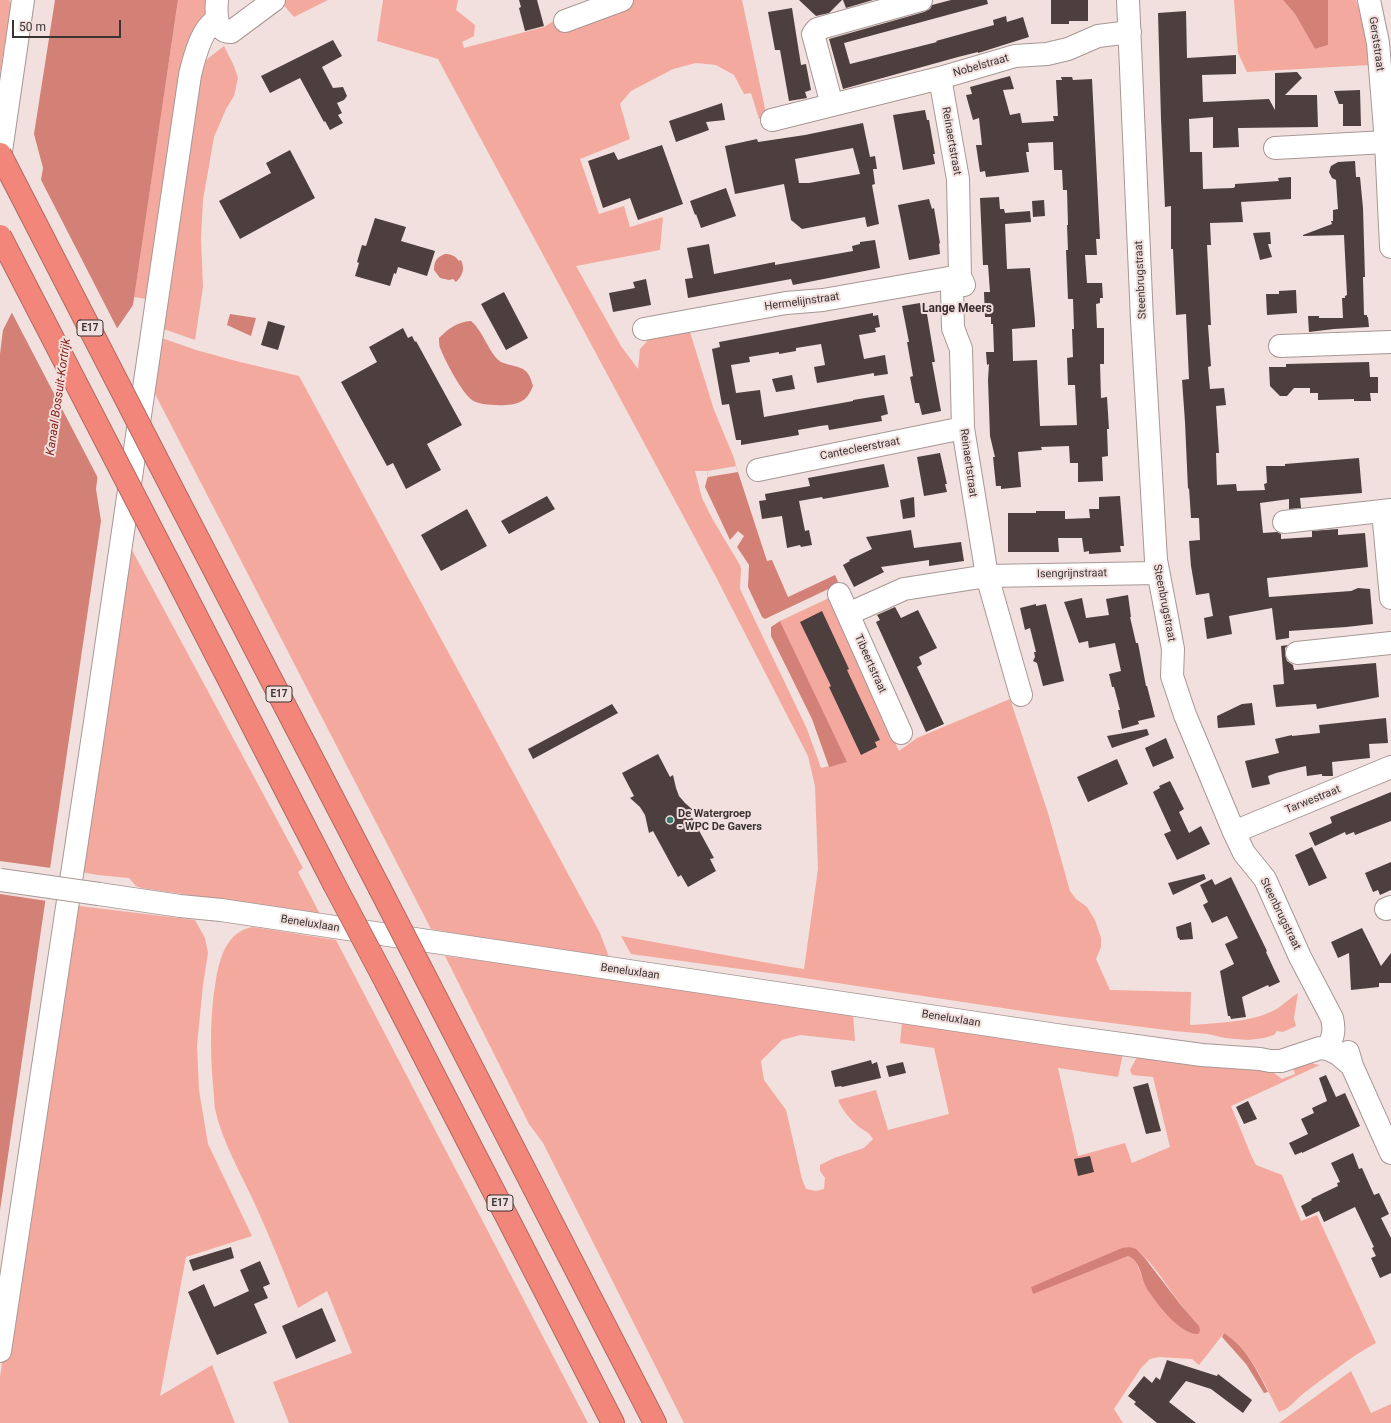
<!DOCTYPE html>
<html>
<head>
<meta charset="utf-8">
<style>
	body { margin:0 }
	#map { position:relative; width:1391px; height:1423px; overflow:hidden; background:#f1e0dd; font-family:Roboto,sans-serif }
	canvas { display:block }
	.scale { position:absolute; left:12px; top:20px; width:109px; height:18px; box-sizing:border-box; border:2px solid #3a3333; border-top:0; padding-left:5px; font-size:12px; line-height:14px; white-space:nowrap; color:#3a3333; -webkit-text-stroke:3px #f1e0dd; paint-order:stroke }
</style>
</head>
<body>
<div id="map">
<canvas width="1391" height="1423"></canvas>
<div class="scale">50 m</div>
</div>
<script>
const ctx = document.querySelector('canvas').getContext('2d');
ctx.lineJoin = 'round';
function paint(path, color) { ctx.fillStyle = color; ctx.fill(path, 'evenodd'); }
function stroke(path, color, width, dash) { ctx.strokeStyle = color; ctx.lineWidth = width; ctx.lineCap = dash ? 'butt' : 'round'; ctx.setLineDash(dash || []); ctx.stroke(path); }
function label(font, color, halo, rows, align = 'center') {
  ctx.font = font + ' Roboto,sans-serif'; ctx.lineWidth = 4; ctx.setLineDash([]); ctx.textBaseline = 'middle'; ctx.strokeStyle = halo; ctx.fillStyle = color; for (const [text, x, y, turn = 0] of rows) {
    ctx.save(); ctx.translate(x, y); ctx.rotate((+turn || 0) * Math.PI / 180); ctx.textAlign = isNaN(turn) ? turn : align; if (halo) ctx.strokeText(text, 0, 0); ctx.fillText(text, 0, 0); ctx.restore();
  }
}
paint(new Path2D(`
	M0 0H9L11 4 0 74Z
	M178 0H211L146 299 134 297Z
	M285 0H328L294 17 281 2Z
	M383 0H458L456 10 475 25 474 36 462 42 464 48 544 27 565 14 573 23 634 0H742L767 118 759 119 751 93 744 94 734 75 716 65 696 63 673 69 631 91 620 104 630 139 580 159 599 214 624 206 630 227 663 217 660 250 576 266 621 346 638 369 640 349 649 339 690 332 714 410 734 458 736 466 707 471H695L702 498 713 520 740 565 741 569 740 589 807 729 821 768 846 762 780 621 829 598 899 751 917 738 1010 699 1048 813 1070 891 1076 899 1087 907 1095 920 1101 938V947L1096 959 1110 990 1191 992 1190 1025C1217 1023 1252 1022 1275 1010 1283 1005 1290 998 1298 993L1294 1018 1296 1026 1283 1032 1277 1031 1274 1035 1264 1038 1248 1040 1225 1038 1208 1034 1174 1031 1049 1015 784 975 631 954 621 936 785 966 804 969 818 869 815 786 808 756 716 577 438 59 377 41Z
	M1234 0H1283L1295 14 1315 49 1328 45V0H1356L1366 30 1369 65 1247 72 1238 53Z
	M224 46 234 66 238 78 234 96 226 109 214 137 203 200 201 238 203 287 195 340 158 327 196 68Z
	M156 336 196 350 236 361 299 376 600 933 609 957 514 944 431 929 153 390Z
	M125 537 303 868 298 872 320 914 141 888 136 886 129 878 98 875 75 871Z
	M71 905 195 920 205 938 208 953 203 985 197 1045 199 1090 208 1144 252 1236 186 1257 160 1396 212 1365 235 1423H0V1377Z
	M253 927 336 940 588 1423H289L273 1382 352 1353 327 1291 298 1308C284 1272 270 1237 254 1202 240 1172 222 1141 215 1109 214 1102 214 1093 213 1085 210 1050 210 1014 216 979 220 957 227 931 253 927Z
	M445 956 540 968 853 1013 855 1041 800 1035 782 1040 761 1061 764 1080 786 1110 802 1179 806 1189 816 1191 824 1189 825 1178 820 1171V1165L834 1158 864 1148 873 1139C867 1130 865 1132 858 1126 850 1119 842 1110 838 1100L876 1090 888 1130 949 1114 934 1048 900 1043 902 1022 1123 1054 1118 1077 1058 1068 1078 1156 1125 1143 1132 1163 1170 1147 1153 1077 1132 1075 1130 1070 1137 1057 1142 1056 1270 1070 1282 1079 1295 1074 1291 1062 1309 1059 1314 1064 1320 1065 1231 1106 1251 1155 1256 1165 1282 1175 1301 1221 1317 1215 1376 1343C1350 1357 1327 1376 1304 1393 1295 1400 1290 1409 1279 1412 1264 1384 1252 1351 1224 1333L1199 1365 1192 1359 1159 1357 1150 1359 1141 1368 1114 1409 1123 1423H684L543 1143 529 1124ZM1130 1247C1148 1253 1167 1287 1179 1302 1185 1310 1192 1318 1199 1326L1142 1277 1137 1264 1132 1257 1128 1256 1033 1293 1031 1287Z
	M1351 1371 1371 1413 1391 1404V1423H1279Z`), '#f4a99f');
paint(new Path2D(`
	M55 0H178L133 305 116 330 96 489 101 521 0 1210V354L3 330 22 293 43 168 34 134Z
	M1283 0H1328V45L1315 49 1295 14Z
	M445 254C452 254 455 256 459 261L461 260C465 269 463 275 456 282L453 279 449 280 440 278 434 270C434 261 437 257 445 254Z
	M230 314 256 318 251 336 227 325Z
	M471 321C484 332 489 354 501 362 503 363 507 364 510 365 525 368 529 371 533 386 530 393 527 399 520 402 511 407 480 406 472 400 463 394 445 361 441 350 439 347 439 342 439 338 449 328 457 322 471 321Z
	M736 466 767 561 772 560 788 597 835 575 839 584 765 619 762 617 748 587 749 565 737 547 744 536 738 531 730 540 705 487 707 479 708 477 707 471Z
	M780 621 847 762 829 767 812 719 771 636V627Z
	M1130 1247 1136 1249 1144 1257 1180 1304 1199 1326 1200 1331 1198 1334C1180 1335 1155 1302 1146 1287 1141 1277 1140 1260 1128 1256L1033 1294 1031 1287 1122 1248Z
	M1224 1333C1246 1347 1257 1370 1268 1392L1264 1393 1246 1364 1222 1337Z`), '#d38077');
paint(new Path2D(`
	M39 176 118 330 99 480 11 311 20 293Z
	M736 466 738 472 708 477 707 471Z
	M0 861 51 868 47 901 0 894Z`), '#f1e0dd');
paint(new Path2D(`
	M519 0H537L544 26 525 31 519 8 521 7Z
	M799 0H842L829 13 816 16Z
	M843 0H873L846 8Z
	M951 0H987L988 4 844 43 850 64 937 42 936 41 994 25 993 20 1006 16 1007 22 1023 17 1029 37 978 53V52L958 57 843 89 829 39 924 12 930 9 932 5Z
	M1051 0H1088V21H1069V24H1051Z
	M792 8 801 65 806 64 811 90 805 92 807 98 789 101 780 50H775L768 12Z
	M1186 11 1187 58 1236 55V74L1202 75 1203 102 1269 99 1275 110V73L1297 72 1302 78 1285 95H1317L1318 127 1238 128 1239 147 1213 148V117L1189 119 1190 152H1202L1203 189 1233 188 1235 187V184L1279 181 1278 178 1291 177V199L1241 202 1243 222 1210 223 1211 245H1207L1211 325H1208L1211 366 1208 367 1210 389 1224 388 1226 405 1216 406 1219 453H1216L1217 485 1236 484 1237 491 1265 490 1264 484 1267 483 1266 466H1285V464L1359 458 1362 493 1300 498 1301 508 1289 509V499L1260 503 1263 533 1277 532 1281 534V539L1312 537V531L1338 529V535L1365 533 1368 567 1267 578 1269 597 1351 591 1358 588 1370 589 1373 624 1346 627 1289 631V638L1276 640 1272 608 1229 616 1232 634 1207 639 1204 618 1213 616 1209 593 1196 595 1191 566 1189 541 1200 540 1199 518H1191L1189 488 1188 489 1185 422 1182 380 1189 379 1186 314 1176 315 1173 249H1171V206L1165 207 1161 119 1158 13Z
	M333 40 342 56 322 67 333 88 343 87 347 96 344 100 337 103 342 113 338 115 343 123 330 130 325 121 324 122 300 78 270 93 261 76Z
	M1010 76 1014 89 1003 90 1010 115 1020 113 1022 123 1054 121 1053 116H1058L1056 80H1062L1061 77H1072L1073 80 1092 79 1100 239H1096L1097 255H1085L1087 283H1102L1103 298H1100V303L1096 304 1097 328H1104V364H1100L1101 398 1107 397 1109 429H1107L1108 456 1102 457 1103 481 1078 482V463H1070L1069 446 1041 447 1042 450 1018 452 1021 487 1001 489V486H996L993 457H995L990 436 988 380 989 364 987 365 986 352H994L993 324H991V317H985L984 292H990L988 265H983L980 198 999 197 1000 209H1004L1005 213 1030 211 1031 222 1005 224 1007 269 1030 268 1035 321V327L1012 329 1013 361 1037 360 1040 426 1077 425 1075 385H1068L1067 358 1073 357 1072 329H1074L1073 299H1068L1066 250H1068L1067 225H1068L1067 190H1063L1062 170H1054L1053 142 1028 143 1029 152H1026L1029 172 986 177 985 171 980 172 976 145H982L979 118 973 120 966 95 972 94 970 87Z
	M1360 90 1361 126H1343V104H1339L1334 91Z
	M722 103 725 120 706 122 709 130 676 142 669 121Z
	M925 110 927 120H929L935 154H933L935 164 903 170 893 115Z
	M863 123 870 157 875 156 877 169H873L875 184 872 185 879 224 867 227 865 217 802 229 791 220 784 184 735 194 725 146 757 139 758 142 805 135ZM853 148 860 174 809 183H799L795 159Z
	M662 145 683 204 638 220 630 198 603 208 588 161 614 152 618 160Z
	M290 150 315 198 240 239 219 201 271 173 266 163Z
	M1355 161 1356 177H1360L1363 208 1365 277H1363L1364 315H1367V317H1368L1369 327 1334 329 1309 332 1308 316H1319V318H1343L1342 298H1345V296L1347 295 1344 235 1303 236V235L1332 224 1331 221H1333V210L1338 209 1336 180 1332 178 1329 172 1331 166 1338 162Z
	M726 188 736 216 701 228 696 214 695 215 690 201Z
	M929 199 932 209 934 208 940 243 939 244 940 254 909 260 898 205Z
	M1044 200 1045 216 1033 217 1032 201Z
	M375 218 406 227 401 241 435 251 427 276 398 267 396 274 394 273 390 286 355 276 359 263 357 262 362 245 366 246Z
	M1270 232 1271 244H1268L1272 257 1260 260 1253 233Z
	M875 240 880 268 793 285 791 279 688 298 685 279 693 278 687 248 709 244 714 274 775 262V265L853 251 852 246 860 244V242Z
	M646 279 651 305 613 312 609 293 635 288 633 282Z
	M1296 290 1297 313 1267 315 1266 294H1279V291Z
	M504 292 528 338 506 350 481 304Z
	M920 303 921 309 926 308 935 362H932L941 411 922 415 919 403H915L910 377 913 376 907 342H909L902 306Z
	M873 313V316L878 315 880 327 875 328 876 332 859 335 864 359 885 355 888 374 874 376V373L817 383 814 367 825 365 821 344 796 348V351L779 354V352L749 357 750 362 731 365 736 393 760 390 764 417 853 401V400L884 395 888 414 881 416 882 421 829 430 828 425 820 426 798 430 799 435 741 445V440H736L729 404 722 405 712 349 720 347 719 342Z
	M268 321 285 326 278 350 261 345Z
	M403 328 408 338 412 336 415 342 416 341 462 425 427 444 441 470 406 489 393 463 387 466 341 382 377 362 369 347Z
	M1369 362 1370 377H1378V393H1370L1371 401H1354V399L1318 400V393H1310V388H1294L1287 396H1280L1270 386 1269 367H1286V364Z
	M792 375 795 389 776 392 772 379Z
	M940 453 947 484H945L947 492 924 496 917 457Z
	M884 464 889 487 823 499 822 497 799 501 805 531 809 530 812 545 801 547 800 545 787 548 782 516 762 519 759 501 766 500 765 494 810 486 808 478Z
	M547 496 555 509 509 534 501 521Z
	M1120 496 1124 546H1120L1121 552 1089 554V551L1084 552 1082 538H1058L1059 552H1008V513H1036V511H1065V519L1090 518 1089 509H1099V497Z
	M914 497 915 517 903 519 900 500Z
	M467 509 487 546 441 571 421 535Z
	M911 530 914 548 961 542 964 561 929 566V560L881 567 884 572 854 587 843 565 850 561 849 560 872 549 866 537Z
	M1128 595 1131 617H1130L1136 643H1138L1146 686H1147L1155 717 1138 721 1139 724 1122 729 1118 710H1120L1114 687H1112L1109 674 1121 671 1115 643 1089 648 1088 641 1079 643 1064 602 1082 598 1086 618 1109 615 1106 599Z
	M1036 604V606L1046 604 1064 681 1043 686 1037 663 1033 661 1035 657 1034 652H1036L1030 628 1025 630 1020 608Z
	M895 607 901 618 918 610 937 648 919 657 922 664 917 667 944 724 926 732 876 622 880 620 877 615Z
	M822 611 849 669 847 670 880 740 875 742 877 747 861 755 829 687 831 686 800 622Z
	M1288 645 1285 648V655L1287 661 1293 665 1294 670 1376 663 1379 697 1317 709 1316 704 1276 707 1273 685 1284 684 1281 646Z
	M1252 703 1255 725 1218 728 1217 716 1242 704Z
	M612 704 618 713 533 759 528 749Z
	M1386 718 1388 743 1369 744 1370 758 1332 762 1333 776H1322V774L1307 776 1306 766 1276 773 1268 776 1270 784 1252 788 1245 761 1279 753 1275 739 1292 735V736L1320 733 1319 725Z
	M1147 729 1149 735 1112 748 1107 736Z
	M1166 738 1174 758 1153 767 1145 748Z
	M658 754 670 777 673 775 676 788 679 796 685 803 693 810 689 812 714 858 710 859 716 871 688 887 681 875 678 877 653 831 649 833 645 815 640 807 630 798 634 796 622 773Z
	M1117 759 1128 784 1088 802 1077 777Z
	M1170 781 1184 809 1179 812 1189 833 1201 826 1210 844 1177 860 1164 834 1171 831 1153 792 1160 788 1159 786Z
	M1391 792V821L1355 835 1354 832 1346 835 1345 832 1315 846 1309 833 1332 823 1330 817Z
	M1312 847 1327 878 1309 886 1295 855Z
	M1391 862V890L1380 895 1378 890 1373 892 1365 873Z
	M1204 874 1206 879 1173 895 1168 883Z
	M1231 877 1267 951 1266 952 1280 982 1269 987 1268 985 1242 997 1246 1017 1231 1019 1230 1016H1228L1220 971 1234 964 1225 944 1238 938 1227 916 1212 923 1203 905 1208 902 1200 885 1212 879 1215 885Z
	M1191 922 1193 939 1180 940 1179 938H1178L1176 927Z
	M1362 928 1381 966 1391 953V983H1379V987L1351 990 1349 953 1338 958 1331 942Z
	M871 1060 872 1064 877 1062 881 1078 842 1087 841 1086 835 1087 831 1071Z
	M903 1062 906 1073 889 1077 886 1066Z
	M1326 1075 1336 1097 1345 1093 1360 1126 1302 1153V1152L1295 1155 1289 1143 1308 1134 1301 1119 1314 1113 1312 1108 1327 1101 1319 1078Z
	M1148 1083 1161 1131 1146 1134 1133 1087Z
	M1248 1101 1257 1119 1244 1124 1236 1107Z
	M1353 1153 1359 1169 1362 1168 1374 1195 1379 1193 1389 1214 1381 1218 1391 1238V1273L1380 1278 1371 1258 1376 1256 1372 1248 1374 1247 1355 1207 1324 1222 1319 1211 1306 1217 1301 1206 1312 1200 1311 1199 1338 1186 1337 1183 1340 1182 1331 1163Z
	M1090 1156 1094 1172 1078 1176 1074 1159Z
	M231 1247 234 1258 193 1271 189 1260Z
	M260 1261 270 1284 263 1287 268 1298 254 1304 267 1333 217 1355 188 1292 204 1284 214 1307 249 1291 240 1270Z
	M322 1308 336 1341 296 1359 282 1326Z
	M1167 1360 1217 1376 1218 1374 1252 1400 1243 1413 1211 1389 1186 1381 1169 1402 1196 1423H1157L1134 1404 1136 1402 1128 1396 1144 1376 1152 1383 1156 1377 1160 1380Z`), '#4d3f3d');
const minor = new Path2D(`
	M217 0C216 11 215 33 231 32L274 0
	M1128 0 1142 320 1156 560 1173 649 1172 676 1185 715 1234 832 1244 853 1265 879 1300 957 1332 1018C1335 1031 1333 1036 1328 1049
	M1369 0 1378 43 1386 142 1391 247
	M565 21 622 0
	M940 78 958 179 960 276 952 289 953 328 961 349 963 428 987 576 1021 695
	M832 105 813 34 817 29 921 0
	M772 120 940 78 1015 56 1047 54 1068 49 1098 36 1130 32
	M1275 148 1386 142
	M0 158 23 0
	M644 329 786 303 823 300 960 276 964 285
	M1280 346 1391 342
	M758 470 963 428
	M1383 511 1391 598
	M1284 522 1391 510
	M839 594 901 733
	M848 614 904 589 987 576 1157 573
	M1297 653 1391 643
	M1234 832 1391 767
	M99 894 180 906 221 910 1063 1036 1202 1055 1260 1059 1270 1061H1281L1320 1048 1328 1049 1338 1054 1352 1066
	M1386 909 1391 907
	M1348 1052 1352 1066 1391 1153
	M0 1351 95 722 190 75C194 58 202 27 217 20`);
const highway = new Path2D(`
	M179 502 379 887
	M170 565 333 882
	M387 984 613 1423
	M431 988 655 1423`);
stroke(minor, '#a79795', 24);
stroke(highway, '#b26961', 24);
stroke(minor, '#fff', 22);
stroke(highway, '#f3867a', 22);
const minorBridge = new Path2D(`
	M0 880 99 894`);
const highwayBridge = new Path2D(`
	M0 154 179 502
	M0 236 170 565
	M333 882 387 984
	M379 887 431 988`);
stroke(minorBridge, '#a79795', 24, []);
stroke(highwayBridge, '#b26961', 24, []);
stroke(minorBridge, '#fff', 22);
stroke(highwayBridge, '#f3867a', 22);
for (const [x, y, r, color] of [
	[670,820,4,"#397b6d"]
]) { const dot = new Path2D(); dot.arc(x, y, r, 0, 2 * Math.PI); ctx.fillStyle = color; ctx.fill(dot); stroke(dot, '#f1e0dd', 1.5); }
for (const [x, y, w] of [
	[90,328,26],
	[279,694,26],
	[500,1203,26]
]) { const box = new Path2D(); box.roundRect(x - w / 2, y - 8, w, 16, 3); ctx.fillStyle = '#f1e0dd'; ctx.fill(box); stroke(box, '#3a3333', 1); }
label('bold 10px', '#3a3333', null, [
	["E17",90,328],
	["E17",279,694],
	["E17",500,1203]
]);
label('11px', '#3a3333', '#f1e0dd', [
	["Gerststraat",1376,44,82],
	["Nobelstraat",981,66,-16],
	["Reinaertstraat",951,141,80],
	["Steenbrugstraat",1141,280,-93],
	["Hermelijnstraat",802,302,-8],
	["Cantecleerstraat",860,449,-11],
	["Reinaertstraat",968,463,82],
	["Isengrijnstraat",1072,574,-1],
	["Steenbrugstraat",1164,603,79],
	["Tibeertstraat",870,664,66],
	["Tarwestraat",1313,800,-22],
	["Steenbrugstraat",1280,914,64],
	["Beneluxlaan",310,924,9],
	["Beneluxlaan",630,972,8],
	["Beneluxlaan",951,1019,9]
]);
label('bold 11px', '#3a3333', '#f1e0dd', [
	["De Watergroep",678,814],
	["- WPC De Gavers",678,827]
], 'left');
label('bold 12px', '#392d2b', '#f1e0dd', [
	["Lange Meers",957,309]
]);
label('italic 12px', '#83211c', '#f1e0dd', [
	["Kanaal Bossuit-Kortrijk",59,397,-82]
]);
</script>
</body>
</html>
